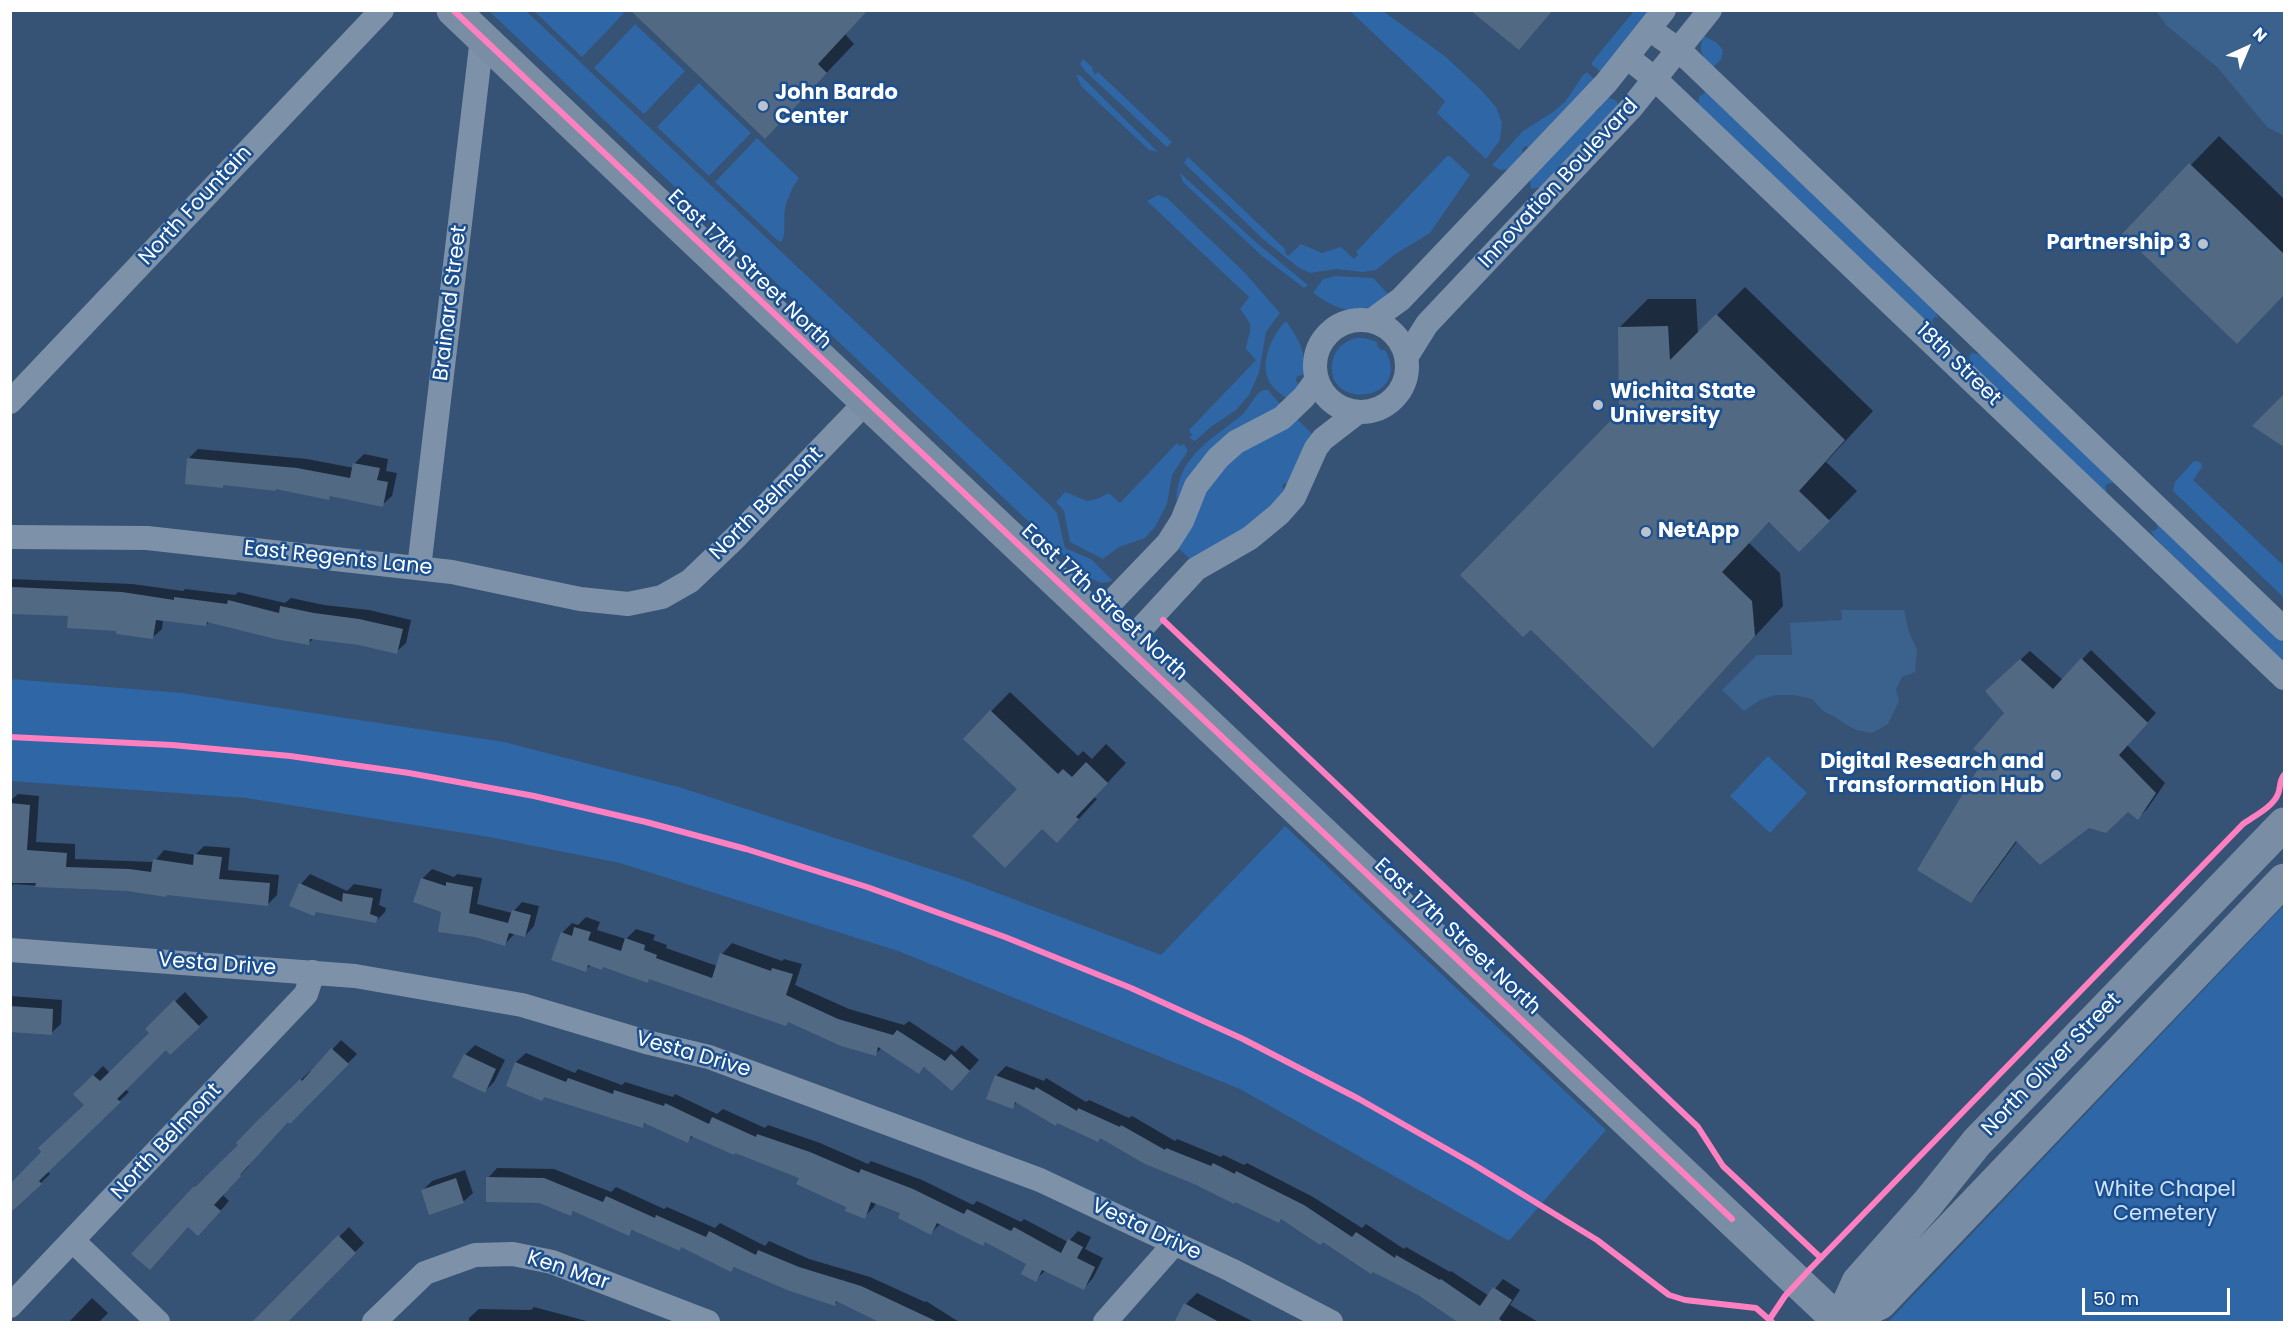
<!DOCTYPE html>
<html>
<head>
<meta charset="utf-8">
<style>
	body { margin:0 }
	#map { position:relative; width:2295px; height:1333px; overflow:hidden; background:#365274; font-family:Poppins,sans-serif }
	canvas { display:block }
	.frame { position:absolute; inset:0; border:12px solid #fff; pointer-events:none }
	.north { position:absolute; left:2217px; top:18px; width:60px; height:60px; -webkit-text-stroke:4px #1b4f8f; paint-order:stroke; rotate:44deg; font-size:16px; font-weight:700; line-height:24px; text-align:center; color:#fff }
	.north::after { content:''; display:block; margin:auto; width:21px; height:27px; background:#fff; clip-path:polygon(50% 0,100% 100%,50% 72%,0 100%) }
	.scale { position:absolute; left:2082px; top:1288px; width:148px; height:27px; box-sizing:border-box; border:3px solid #fff; border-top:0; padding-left:8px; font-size:18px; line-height:21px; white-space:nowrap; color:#fff; -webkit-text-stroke:4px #1b4f8f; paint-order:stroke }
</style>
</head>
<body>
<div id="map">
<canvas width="2295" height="1333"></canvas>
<div class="frame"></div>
<div class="north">N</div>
<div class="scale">50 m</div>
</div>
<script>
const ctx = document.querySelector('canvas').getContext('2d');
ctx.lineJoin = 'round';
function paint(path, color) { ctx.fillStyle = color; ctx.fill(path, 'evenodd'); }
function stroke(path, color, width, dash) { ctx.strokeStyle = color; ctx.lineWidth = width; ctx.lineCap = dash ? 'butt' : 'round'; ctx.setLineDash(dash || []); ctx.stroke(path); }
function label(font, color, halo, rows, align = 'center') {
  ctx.font = font + ' Poppins,sans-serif'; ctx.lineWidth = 5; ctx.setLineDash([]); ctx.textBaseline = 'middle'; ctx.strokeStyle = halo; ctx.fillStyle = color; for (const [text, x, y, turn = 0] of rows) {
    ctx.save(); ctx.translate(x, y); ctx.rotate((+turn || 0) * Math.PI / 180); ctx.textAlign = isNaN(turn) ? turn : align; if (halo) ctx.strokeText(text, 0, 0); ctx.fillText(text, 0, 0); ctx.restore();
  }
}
paint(new Path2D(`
	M489 11H526L1053 508 1057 513 1065 548 1091 559 1113 581 1101 583 1086 576Z
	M622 11 624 13 582 57 534 11Z
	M1350 11H1383L1446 57 1481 90 1496 107 1502 123 1500 140 1486 159 1437 113 1445 101Z
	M1634 11H1652L1601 72 1592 65V62Z
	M635 24 685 71 644 114 594 68Z
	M1704 36 1717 43 1723 50 1721 60 1712 68C1703 57 1697 50 1704 36Z
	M1083 59 1093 68 1092 70 1095 74 1098 72 1172 142 1167 147 1085 71 1080 64Z
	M1587 72 1594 79 1530 148 1525 146 1522 150 1523 155 1509 169 1500 170 1492 165 1523 131 1553 112 1565 102 1583 75Z
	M1076 74 1081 76 1158 152 1149 150 1081 86Z
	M699 83 751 133 709 176 657 127Z
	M1706 92 1709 93 1936 312 1938 318 1935 317 1932 320 1933 324 1928 323 1698 105 1699 97Z
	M1608 97 1617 101 1618 107 1541 187 1531 189 1530 180 1592 110 1596 112 1600 108 1598 105Z
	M757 138 799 178C793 187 787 198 785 209 783 219 787 235 781 242L777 240 715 182Z
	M1447 156H1450L1470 175 1430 233 1394 255 1376 270 1362 272 1336 269 1310 273 1299 268 1264 240 1184 163 1188 157 1286 250 1285 252 1288 256 1301 244 1322 253 1341 247 1354 259 1358 255 1356 252Z
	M1179 172 1258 244 1308 285 1304 288 1262 256 1183 182Z
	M1158 195 1167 198 1245 273 1280 313 1266 332 1259 373 1249 395 1236 410 1212 426 1195 441 1189 438 1192 435 1189 430 1256 360 1246 349C1249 328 1257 330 1240 309L1249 297 1147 201Z
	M1335 276 1373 278 1390 296C1357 317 1344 314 1313 293L1323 279Z
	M1286 321C1298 338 1308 353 1303 375L1297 376 1296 381 1299 385 1288 399C1281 395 1271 387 1268 379 1260 361 1273 333 1286 321Z
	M1356 338H1365L1377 342V346L1381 350H1385C1415 403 1320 412 1333 359 1336 348 1345 341 1356 338Z
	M1971 353 1978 354 1987 358 2111 479 2113 484 2109 483 2105 486 2107 491H2103L1972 365 1969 357Z
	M1264 390H1268L1281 405C1234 433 1200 447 1177 500L1176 499C1179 454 1212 440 1243 414 1250 407 1255 393 1264 390Z
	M1296 418 1314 436 1289 484 1284 483 1282 487 1285 490 1261 518 1192 561 1177 547C1192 519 1204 489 1226 466 1245 446 1272 433 1296 418Z
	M1177 443 1180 446 1184 444 1188 451 1172 475 1167 504 1155 527 1145 538 1119 547 1103 559 1070 542 1064 511 1056 502 1065 492 1087 501 1097 499 1109 493 1120 503Z
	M2197 461 2201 463 2202 467 2193 480 2284 566V598L2173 491 2175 482 2193 462Z
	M2156 524 2166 530 2284 643V662L2156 539 2150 530 2154 531 2158 528Z
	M10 679 182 693 504 742 682 788 958 878 1161 955 1285 826 1606 1130 1509 1241 1240 1089 898 951 620 863 489 837 246 798 11 781Z
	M1768 756 1807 793 1770 833 1730 796Z
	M2284 905V1322H1888Z`), '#2f66a5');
paint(new Path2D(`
	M2156 11H2284V136L2267 127 2218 68 2167 26Z
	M1841 610H1904L1909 632 1917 650 1915 672 1902 677 1896 690 1899 701 1888 724 1872 733 1856 730 1845 724 1835 717 1823 711 1812 699 1794 695H1776L1760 700 1744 711 1722 690 1757 655H1792L1790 623 1842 620Z`), '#3b618d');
paint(new Path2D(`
	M632 10 845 34 854 44 793 108Z
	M2219 136 2284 199V294L2265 314 2124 234Z
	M1745 287 1873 411 1826 462 1857 491 1827 522 1770 521 1749 543 1780 573 1783 606 1653 746 1621 412 1620 327 1648 299H1696L1698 334Z
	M2284 396V446L2255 426Z
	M198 449 307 459 354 468 355 463 364 454 388 459 386 471 397 473 392 496 382 505 332 495 328 498 277 488 276 490 225 483 222 486 189 458Z
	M10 579 132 584 183 591 185 589 235 595 238 592 285 603 291 598 324 605 369 610 411 620 406 643 396 652 360 643 314 638 309 643 210 621 206 625 163 619 162 629 152 638 69 615 10 612Z
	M2091 650 2156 713 2127 745 2165 783 2147 809 2138 818 2128 810 2089 826 2018 840 1980 892 1971 902 1987 757 2006 713 1996 682 2030 651 2063 680Z
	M1010 692 1078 756 1083 751 1092 759 1106 744 1126 763 1094 797 1097 799 1076 822 1019 789 965 738Z
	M18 794 39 796 36 842 75 844V859L154 862 164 850 195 855 204 846 230 848 228 870 279 875 277 895 268 904 127 890 80 889 14 884 10 888V801Z
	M432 869 454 877 457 874 482 878 477 904 512 913 522 902 539 906 534 926 525 936 515 933 505 944 443 911 422 879Z
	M310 874 347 891 354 884 382 889 379 905 386 908 385 912 375 922 317 911 313 915 301 884Z
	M586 917 600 922 597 930 626 939 636 929 655 935 653 940 667 945 666 948 717 966 722 954 732 943 782 961 784 959 802 964 795 985 849 1009 904 1025 909 1021 955 1052 962 1045 979 1060 962 1079 926 1066 919 1072 882 1048 875 1054 789 1021 786 1024 650 978 648 981 604 966 591 965 585 970 562 933 572 923 578 925Z
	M185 992 208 1017 170 1053 166 1048 125 1089 129 1092 47 1171 50 1174 10 1213V1186L86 1105 75 1094 103 1066 110 1073 151 1033 147 1029Z
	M10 996 62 1000 61 1024 51 1033 10 1030Z
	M341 1040 357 1054 290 1122 288 1121 248 1164 249 1166 222 1194 229 1201 208 1225 195 1187 204 1178 205 1179 240 1145 258 1123 310 1071 312 1072Z
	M475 1045 505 1060 494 1082 485 1091 465 1055Z
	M526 1053 575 1073 578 1069 622 1085 625 1082 673 1097 675 1094 717 1114 723 1109 765 1128 768 1125 820 1143 868 1164 871 1161 922 1180 973 1205 977 1201 1021 1222 1024 1219 1068 1242 1078 1231 1091 1237 1085 1249 1103 1258 1093 1278 1084 1288 1045 1271 1035 1280 1028 1264 986 1241 941 1223 931 1233 903 1212 876 1202 874 1207 864 1217 801 1177 693 1136 688 1141 647 1122 642 1126 508 1085 516 1062Z
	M1006 1066 1044 1081 1046 1078 1086 1102 1089 1100 1129 1118 1132 1116 1175 1141 1177 1139 1221 1157 1223 1155 1244 1165 1247 1163 1313 1197 1362 1228 1366 1224 1404 1249 1406 1247 1450 1272 1451 1271 1489 1296 1503 1279 1520 1290 1510 1305 1538 1322H1468L1282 1218 1279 1222 1101 1137 1017 1102 1012 1107 996 1076Z
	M497 1168 554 1169 611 1192 616 1187 664 1209 667 1207 715 1228 720 1223 765 1246 769 1241 809 1259 870 1277 925 1302 926 1301 959 1322H894L838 1301 835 1304 736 1266 731 1270 682 1246 679 1249 634 1229 629 1234 575 1210 571 1214 488 1178Z
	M465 1170 473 1193 463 1202 423 1190 432 1181Z
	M349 1227 364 1243 286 1322H253Z
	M1197 1293 1254 1322H1176L1186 1304Z
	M92 1298 108 1313 99 1322H69Z
	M534 1307 590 1322H469V1318L479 1309 531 1310Z`), '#0007');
paint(new Path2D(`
	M630 10H868L818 64 827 73 765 139Z
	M1470 10H1553L1519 50Z
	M2189 163 2284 254V295L2237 344 2122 234Z
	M1716 314 1845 440 1799 491 1830 521 1799 552 1769 522 1722 572 1752 601 1755 636 1653 748 1531 630 1523 637 1460 575 1619 412 1618 327 1668 326 1670 360Z
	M2284 394V447L2252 426Z
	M187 458 297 468 350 478 353 463 380 468 377 480 388 482 383 507 330 496 329 500 276 489V491L223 485V488L185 484Z
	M12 587 122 592 174 600V597L227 604 228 600 279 613 280 606 314 613 359 619 403 629 397 654 359 645 310 639 309 645 275 639 207 622 206 626 156 620 153 639 116 634V631L67 628 68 616 11 614Z
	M2081 658 2148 723 2119 755 2156 793 2138 820 2128 812 2106 833 2089 828 2040 865 2016 841 1971 903 1917 870 1985 757 1973 749 2004 713 1985 691 2020 659 2053 689Z
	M990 710 1058 774 1063 769 1072 777 1086 762 1108 783 1076 817 1079 819 1057 843 1042 829 1005 868 972 836 1017 789 963 739Z
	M10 803 30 805 27 850 67 853 66 867 129 869 151 872 153 859 193 865 194 854 222 857 219 879 270 883 268 906 167 895 166 897 127 891 35 887 36 883H10Z
	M421 878 446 886V882L473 887 469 913 508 923 512 910 531 915 525 937 509 933 505 946 475 937 438 932 441 912 413 902Z
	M299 883 342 902 343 893 373 898 370 914 378 917 376 923 316 912 314 916 289 906Z
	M574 927 591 932 588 940 621 951 625 938 645 945 644 950 657 955 656 958 712 978 720 953 771 971 772 968 793 974 786 995 838 1019 893 1035 897 1030 945 1061 951 1054 970 1071 952 1091 924 1067 919 1074 878 1047 876 1056 841 1046 788 1022 786 1026 649 979 648 983 603 967 602 970 588 965 586 972 551 960 561 932 572 936Z
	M174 1000 200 1027 170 1055 166 1050 117 1099 121 1102 39 1181 42 1184 10 1213V1184L41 1152 38 1148 84 1105 73 1094 93 1075 100 1081 149 1033 145 1029Z
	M10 1006 53 1009 52 1035 10 1032Z
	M331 1048 349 1064 290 1124 288 1122 240 1175 241 1176 214 1205 221 1211 198 1236 188 1227 150 1270 131 1254 194 1186 195 1187 238 1145 236 1143 256 1122 300 1079 302 1081Z
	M464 1054 496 1069 485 1093 452 1077Z
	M515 1062 566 1082 568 1078 613 1094 614 1090 664 1106 665 1103 709 1124 712 1117 756 1137 757 1134 810 1152 859 1173 861 1169 913 1189 964 1214 967 1209 1011 1231 1014 1227 1061 1253 1068 1239 1083 1247 1077 1258 1095 1267 1084 1290 1042 1270 1036 1282 1021 1274 1026 1264 985 1242 983 1246 937 1223 931 1235 898 1218 900 1213 871 1202 865 1219 845 1211 846 1207 796 1184 799 1178 735 1153 734 1155 691 1136 688 1143 644 1123 643 1128 544 1097 542 1101 506 1086Z
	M995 1075 1034 1090 1036 1087 1077 1111 1078 1108 1120 1127 1121 1125 1165 1150 1166 1148 1211 1166 1213 1163 1235 1174 1236 1171 1304 1205 1352 1237 1356 1232 1395 1258 1396 1255 1440 1280 1441 1279 1480 1306 1493 1287 1512 1300 1499 1319 1505 1323H1459L1418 1295 1373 1272 1371 1274 1323 1242 1320 1245 1281 1219 1279 1223 1235 1202 1234 1204 1194 1184 1145 1164 1100 1138 1098 1142 1057 1123 1056 1126 1015 1102 1013 1109 986 1099Z
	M486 1177 544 1178 603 1202 606 1196 655 1218 656 1215 706 1237 709 1231 756 1255 758 1250 799 1267 861 1286 940 1323H881L836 1301 835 1306 787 1290 734 1267 731 1272 681 1247 680 1251 632 1230 629 1236 573 1211 571 1216 539 1203 486 1202Z
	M456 1178 464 1203 429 1215 421 1190Z
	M338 1235 356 1253 287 1323H251Z
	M1184 1303 1221 1323H1174Z`), '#526984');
stroke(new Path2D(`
	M1649 29 1679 50 2284 629
	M1627 57 1656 80 2284 678
	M1315 366a46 46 0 1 1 92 0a46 46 0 1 1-92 0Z
	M1371 321 1401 299 1606 83 1664 10
	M1407 356 1427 324 1632 107 1710 10
	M10 402 382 10
	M10 537 147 538 452 572 580 599 628 604 662 597 690 581 734 539 865 403
	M419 568 482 38
	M1096 618 1168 543 1182 521 1196 486 1218 458 1236 442 1282 418 1304 397 1317 379
	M1125 646 1196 569 1250 538 1279 514 1294 497 1316 448 1323 439 1358 412
	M10 950 355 976 522 1005 646 1042 709 1057 1040 1180 1231 1270 1331 1322
	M73 1241 158 1322
	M10 1306 306 994 313 972
	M374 1322 425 1273 475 1255 513 1254 552 1262 708 1322
	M1105 1322 1175 1243`), '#7d92a8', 24);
stroke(new Path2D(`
	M453 10C914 449 1378 885 1840 1322
	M1840 1322 1858 1282 1928 1203 1977 1142 2284 824
	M1840 1322 1880 1303 2284 880`), '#798da4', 33);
stroke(new Path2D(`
	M453 10C878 415 1306 816 1732 1219
	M1163 620 1698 1127 1723 1166 1821 1258
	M10 737 172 745 290 756 409 773 534 796 646 822 746 849 867 887 1005 937 1131 988 1243 1039 1359 1099 1473 1164 1597 1240 1669 1295 1685 1300 1756 1308 1772 1322
	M1769 1320 1785 1296 1811 1268 2243 824C2254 816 2273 807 2278 794 2281 787 2279 781 2284 775`), '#ff80c0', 6);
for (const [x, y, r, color] of [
	[763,106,6,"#b9c2ce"],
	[2203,244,6,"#b9c2ce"],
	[1598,405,6,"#b9c2ce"],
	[1646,532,6,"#b9c2ce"],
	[2056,775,6,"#b9c2ce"]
]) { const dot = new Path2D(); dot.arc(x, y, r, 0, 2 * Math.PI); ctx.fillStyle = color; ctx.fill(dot); stroke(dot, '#1b4f8f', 2); }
label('bold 21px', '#fff', '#1b4f8f', [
	["John Bardo",775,94],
	["Center",775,118],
	["Partnership 3",2191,244,"right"],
	["Wichita State",1610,393],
	["University",1610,417],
	["NetApp",1658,532],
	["Digital Research and",2044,763,"right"],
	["Transformation Hub",2044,787,"right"]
], 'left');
label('21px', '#fff', '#1b4f8f', [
	["Innovation Boulevard",1559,184,-47],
	["North Fountain",196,206,-47],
	["East 17th Street North",749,270,44],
	["Brainard Street",451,303,-83],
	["18th Street",1958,365,44],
	["North Belmont",767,504,-45],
	["East Regents Lane",338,559,6],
	["East 17th Street North",1104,603,43],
	["East 17th Street North",1457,937,43],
	["Vesta Drive",217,965,4],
	["Vesta Drive",693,1055,16],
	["North Oliver Street",2052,1065,-46],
	["North Belmont",167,1142,-47],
	["Vesta Drive",1146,1230,25],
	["Ken Mar",568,1271,18]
]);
label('21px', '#cfe3fa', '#1b4f8f', [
	["White Chapel",2165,1191],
	["Cemetery",2165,1215]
]);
</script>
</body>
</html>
